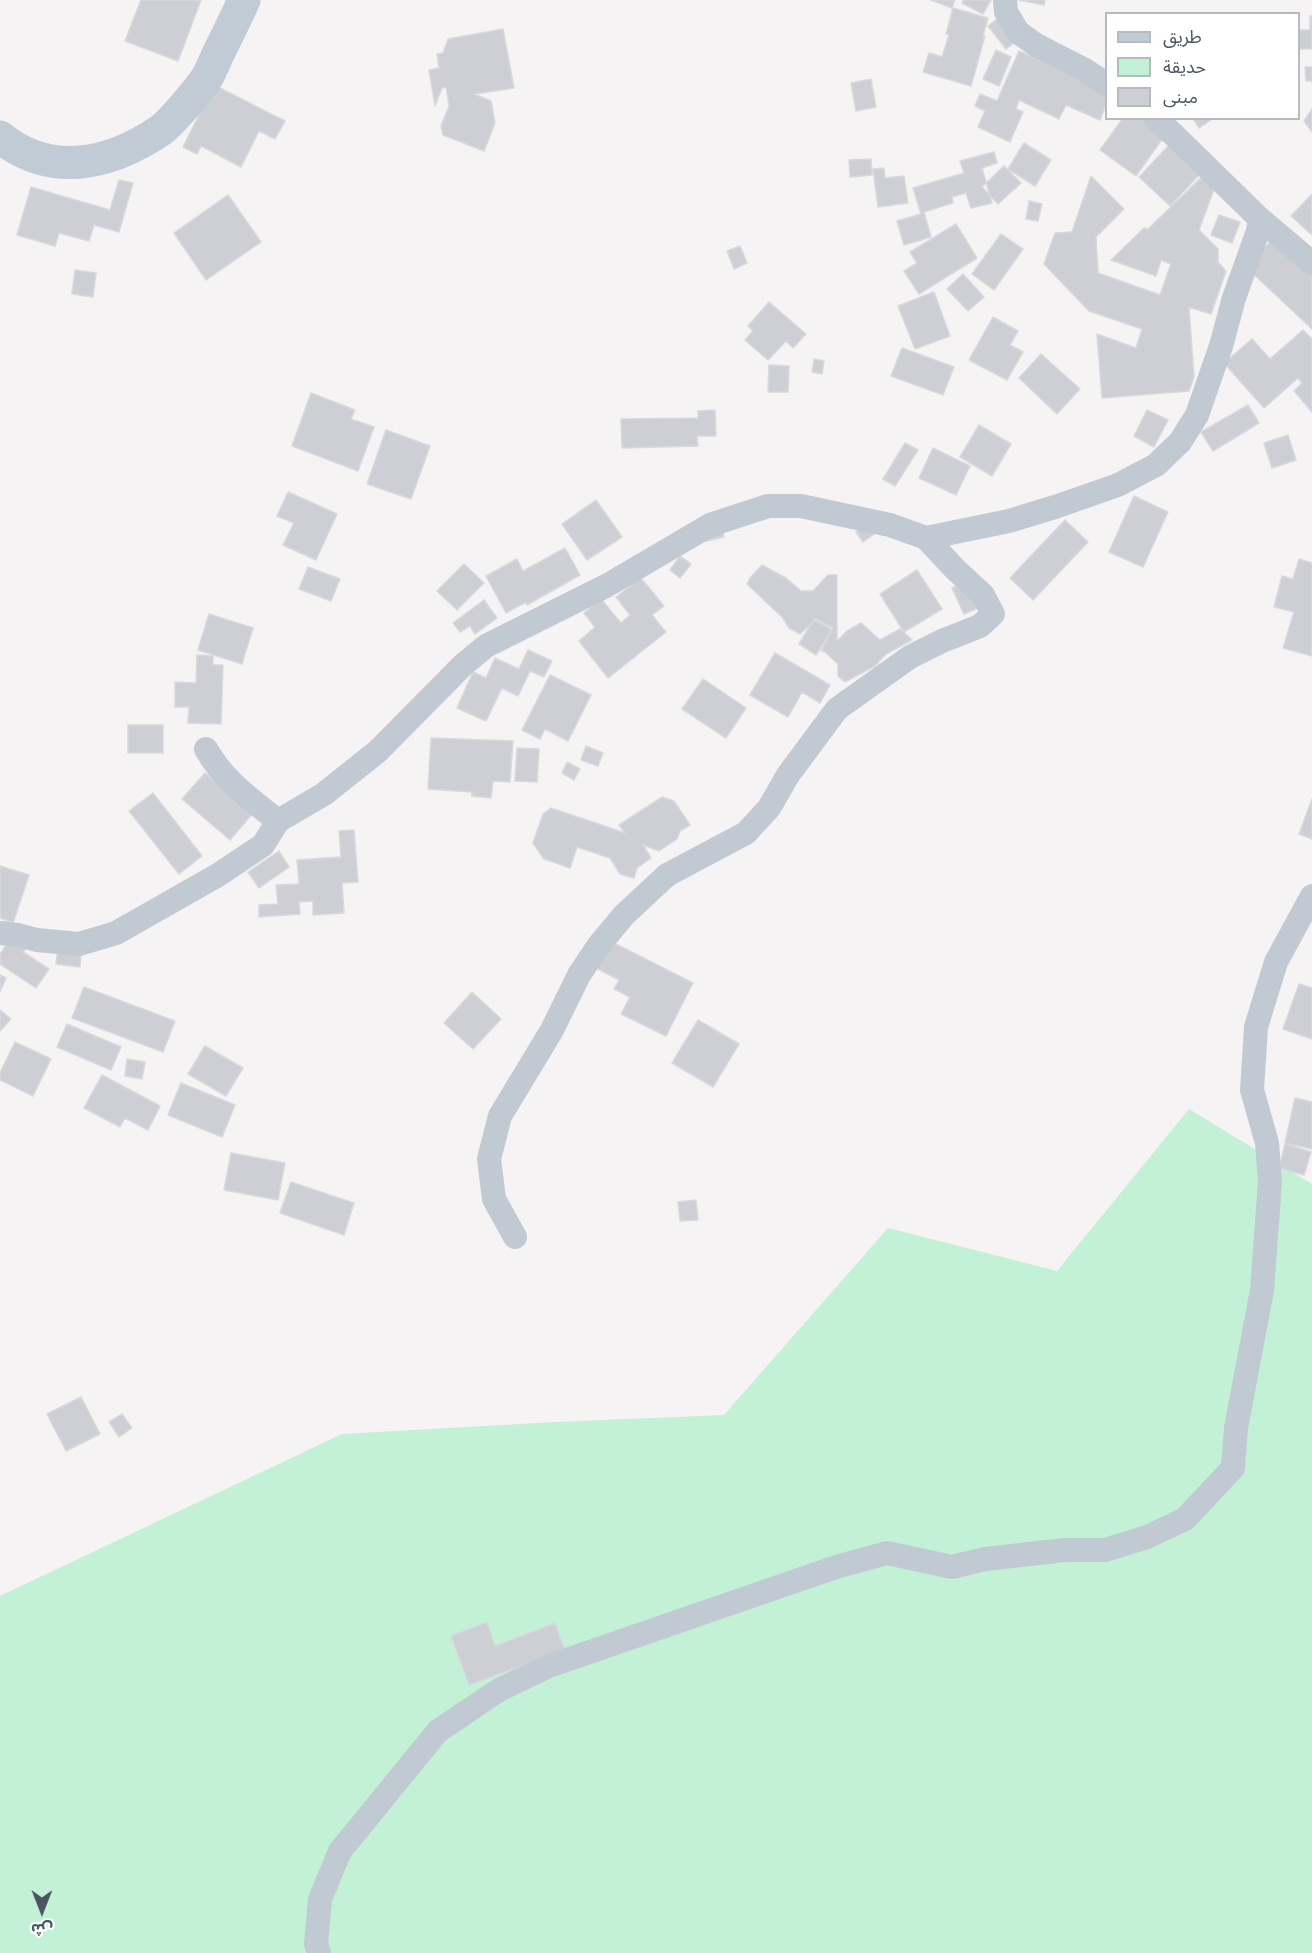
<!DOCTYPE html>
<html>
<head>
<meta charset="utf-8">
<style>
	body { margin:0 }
	#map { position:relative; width:1312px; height:1953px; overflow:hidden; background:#f5f3f3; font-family:"Public Sans","Noto Sans Arabic",sans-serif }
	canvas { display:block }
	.legend { position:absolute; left:1105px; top:12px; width:195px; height:108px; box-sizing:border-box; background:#fff; border:2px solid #b7bbc0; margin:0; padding:8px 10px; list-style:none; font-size:18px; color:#4a5661 }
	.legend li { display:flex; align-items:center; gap:12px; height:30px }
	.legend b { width:30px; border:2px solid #b7bbc0 }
	.north { position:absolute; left:12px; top:1881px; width:60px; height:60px; -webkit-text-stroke:4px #fff; paint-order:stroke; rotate:180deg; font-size:16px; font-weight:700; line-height:24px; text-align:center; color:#4a5661 }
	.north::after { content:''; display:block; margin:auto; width:21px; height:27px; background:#4a5661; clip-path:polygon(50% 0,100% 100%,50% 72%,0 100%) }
</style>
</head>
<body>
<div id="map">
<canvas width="1312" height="1953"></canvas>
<ul class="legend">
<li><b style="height:8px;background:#c1cbd6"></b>طريق</li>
<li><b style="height:16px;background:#c3f1d5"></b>حديقة</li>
<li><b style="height:16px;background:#cdcfd5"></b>مبنى</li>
</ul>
<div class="north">ش</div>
</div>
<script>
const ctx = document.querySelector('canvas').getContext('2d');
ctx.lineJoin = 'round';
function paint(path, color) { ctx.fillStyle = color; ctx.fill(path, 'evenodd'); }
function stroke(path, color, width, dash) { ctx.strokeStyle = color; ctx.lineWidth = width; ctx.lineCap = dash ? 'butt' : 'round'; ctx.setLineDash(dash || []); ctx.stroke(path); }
paint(new Path2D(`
	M1189 1109 1312 1184V1953H0V1596L342 1434 555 1422 724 1415 888 1228 1057 1271Z`), '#c3f1d5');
const building = new Path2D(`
	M141 0H201L178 61 125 41Z
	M931 0H955L952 8Z
	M964 0H991L983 14 962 3Z
	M1019 0H1045L1044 5Z
	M953 8 988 18 983 36H985L971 86 923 72 929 53 942 57 949 35 946 34Z
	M1001 16 1019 39 1006 49 988 26Z
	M1310 16H1312V49H1298V30H1310Z
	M503 29 514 88 474 94 491 101 495 123 484 151 443 135 441 126 449 106 446 87 442 88 435 106 429 70 439 68 437 54 443 53 448 39Z
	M996 50 1011 57 999 86 983 79Z
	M1019 51 1106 89V105L1100 120 1066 105 1059 119 1019 100 1016 109 1023 112 1010 142 978 127 985 111 975 106 980 94 997 101Z
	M1305 67H1312V81H1306Z
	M871 79 876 107 856 111 851 83Z
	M214 85 285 121 275 139 259 131 241 167 201 146 197 154 183 147Z
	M1312 109V132L1304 121Z
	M1123 118H1141L1165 135 1136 176 1100 150Z
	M1193 118H1214L1199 128Z
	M1024 143 1051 160 1035 186 1008 169Z
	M1170 144 1201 173 1170 206 1139 177Z
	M994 152 997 163 982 168 992 203 971 208 966 193 952 197 953 203 924 212 931 237 904 245 897 221 921 214 913 188 964 173 960 161Z
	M871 159 872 175 850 177 849 160Z
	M1004 166 1021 183 998 204 982 187Z
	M884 168 885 178 904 176 908 203 878 207 873 169Z
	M1206 173 1216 184 1199 230 1218 249V261H1217L1226 271 1211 314 1189 307 1194 377 1189 391 1102 398 1097 334 1136 348 1142 329 1089 311 1044 264 1055 233 1072 232 1091 176 1124 209 1096 237 1098 273 1160 295 1171 264 1161 260 1156 276 1111 260 1144 228 1148 229Z
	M119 180 133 183 119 232 94 225 89 241 59 233 55 246 17 235 31 187 110 210Z
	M1312 194V235L1291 216Z
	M228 195 261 242 206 280 174 233Z
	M1029 201 1042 204 1038 221 1026 219Z
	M1219 215 1240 222 1232 243 1211 235Z
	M956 224 977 258 919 294 904 271 917 263 910 252Z
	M1001 234 1023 249 994 290 972 274Z
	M1274 238 1312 275V329L1246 267Z
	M740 246 747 263 734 269 727 251Z
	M75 270 96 273 93 297 72 294Z
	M963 274 984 297 968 311 947 289Z
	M934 292 950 336 915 349 898 306Z
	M769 302 806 334 793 348 786 341 768 360 745 340 753 331 748 326Z
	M993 317 1018 331 1010 345 1023 352 1007 380 969 360Z
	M1303 330 1312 339V412L1294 391 1302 383 1298 378 1264 408 1224 363 1252 339 1270 359Z
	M902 348 954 367 943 395 891 376Z
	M1041 354 1080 389 1057 414 1019 378Z
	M814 359 824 361 822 374 812 372Z
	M769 365 789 366 788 392H768Z
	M311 393 355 410 351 419 374 427 358 471 292 446Z
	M1248 405 1259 423 1213 451 1201 432Z
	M715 410 716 436H697L698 446 622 448 621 419 698 418V411Z
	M1147 410 1168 420 1154 447 1134 436Z
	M979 425 1011 444 992 476 960 457Z
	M386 430 430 446 411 499 367 484Z
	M1288 435 1296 460 1272 468 1264 443Z
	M905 443 918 450 895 486 883 479Z
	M933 448 970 466 956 495 919 478Z
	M288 492 337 514 316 560 283 545 294 523 277 516Z
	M1134 496 1168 512 1143 567 1109 552Z
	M596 500 622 537 587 560 562 524Z
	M1065 520 1088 542 1033 600 1010 578Z
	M870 522 877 532 863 542 856 532Z
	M721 525 724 537 706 541 704 529Z
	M565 548 580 575 527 605 526 602 506 613 486 576 517 559 523 571Z
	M680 556 691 564 680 578 670 570Z
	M1299 559 1312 563V656L1283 648 1294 612 1274 607 1282 576 1293 579Z
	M464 564 484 583 457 610 437 591Z
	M762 565 786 578 801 591H813L828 575H837V641L847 631 861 623 880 640 900 629 912 640 886 654 875 666 845 682 838 676V664L824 651H821L833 628 816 619 800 634 789 628 783 618 747 584 750 578Z
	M308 567 340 579 331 601 299 589Z
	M917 570 942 609 904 632 880 594Z
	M641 578 664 606 652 615 666 632 608 678 579 641 595 627 584 613 601 599 621 623 630 615 616 597Z
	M965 582 978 608 964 614 952 588Z
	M484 600 497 618 475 634 470 626 460 632 453 623Z
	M209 614 253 628 242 664 198 650Z
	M814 619 832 630 816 655 799 644Z
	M528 650 552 661 544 677 530 671 518 696 502 688 486 721 457 708 473 672 486 678 495 658 519 669Z
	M775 653 830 685 820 703 802 692 788 717 750 695Z
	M197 655 213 656V665H223L221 724 188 723 189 707H175V682L196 683Z
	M550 675 591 695 568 741 545 729 540 739 522 730Z
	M703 679 746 708 726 738 682 709Z
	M128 725H163V753H128Z
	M431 738 513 741 510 782 493 781 491 798 472 796V792L428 789Z
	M586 746 603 753 598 766 581 760Z
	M517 748 539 749 537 782 515 781Z
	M567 762 580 769 574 780 562 773Z
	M205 773 252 814 230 840 182 799Z
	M153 793 202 856 179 874 129 811Z
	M662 797 674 801 690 825 680 831 677 839 659 851 643 845 651 858 637 868 634 878 620 874 610 858 577 847 570 868 544 859 533 843 543 814 551 808 625 833 619 825Z
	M1312 799V839L1299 834Z
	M354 830 358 882 342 883 344 913 313 915V901L299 902 300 914 259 917V905L278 904 276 885 299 884 297 860 341 857 339 831Z
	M279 851 289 867 259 888 248 872Z
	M0 866 29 875 13 923 0 918Z
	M10 939 26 948 23 952 49 969 36 988 0 964V954Z
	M610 941 693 983 666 1036 621 1014 630 997 614 989 619 980 596 968Z
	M58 947 81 950 80 967 56 964Z
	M0 975 6 978 0 992Z
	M1299 984 1312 988V1039L1283 1029Z
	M84 987 175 1021 163 1052 72 1018Z
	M472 992 501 1019 473 1049 444 1023Z
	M0 1010 11 1019 0 1031Z
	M698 1020 739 1044 713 1087 672 1063Z
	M67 1024 121 1047 111 1070 57 1047Z
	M15 1042 51 1059 33 1096 0 1080V1073Z
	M205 1046 243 1068 226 1096 188 1074Z
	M127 1059 145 1062 142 1079 125 1076Z
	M102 1075 160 1106 148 1130 125 1118 120 1127 84 1108Z
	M181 1083 235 1105 222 1137 168 1115Z
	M1295 1098 1312 1102V1149L1285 1143Z
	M1285 1144 1311 1152 1304 1175 1279 1168Z
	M231 1153 285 1163 278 1200 224 1190Z
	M291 1182 354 1203 344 1235 280 1213Z
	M696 1200 698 1220 680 1221 678 1202Z
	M81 1397 100 1434 66 1451 47 1414Z
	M122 1414 132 1428 119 1437 109 1422Z
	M487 1622 495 1646 555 1623 565 1650 469 1685 451 1636Z`);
paint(building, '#cdcfd5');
stroke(building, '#d7d9de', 1.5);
stroke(new Path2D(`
	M1005 0 1006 12 1018 32 1036 45 1085 70 1106 84
	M1260 219 1312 263
	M206 749C224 781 249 798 278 821
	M0 933 18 935 37 940 79 944 116 933 218 875 263 845 278 821 324 794 378 751 463 665 486 646 606 586 710 525 768 506H801L890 525 926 538 1009 521 1055 507 1118 485 1156 465 1180 442 1197 415 1221 346 1234 298 1258 231 1260 219 1175 136 1155 118
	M515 1237 494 1199 489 1159 500 1116 552 1030 579 975 599 945 624 915 667 875 746 833 769 808 788 775 837 709 910 657 942 641 980 626 993 614 983 595 956 570 926 538
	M319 1953 316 1944 320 1899 340 1851 438 1731 499 1690 549 1666 836 1567 887 1553 952 1567 985 1559 1065 1550H1105L1147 1537 1185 1519 1233 1468 1236 1428 1262 1290 1270 1182 1267 1143 1252 1090 1256 1027 1276 962 1312 896`), '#c1cad2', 24);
stroke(new Path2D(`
	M0 137C51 178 110 165 161 130 172 122 195 94 204 82 210 74 214 63 218 54 227 36 236 18 244 0`), '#c1cbd6', 33);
</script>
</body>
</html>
